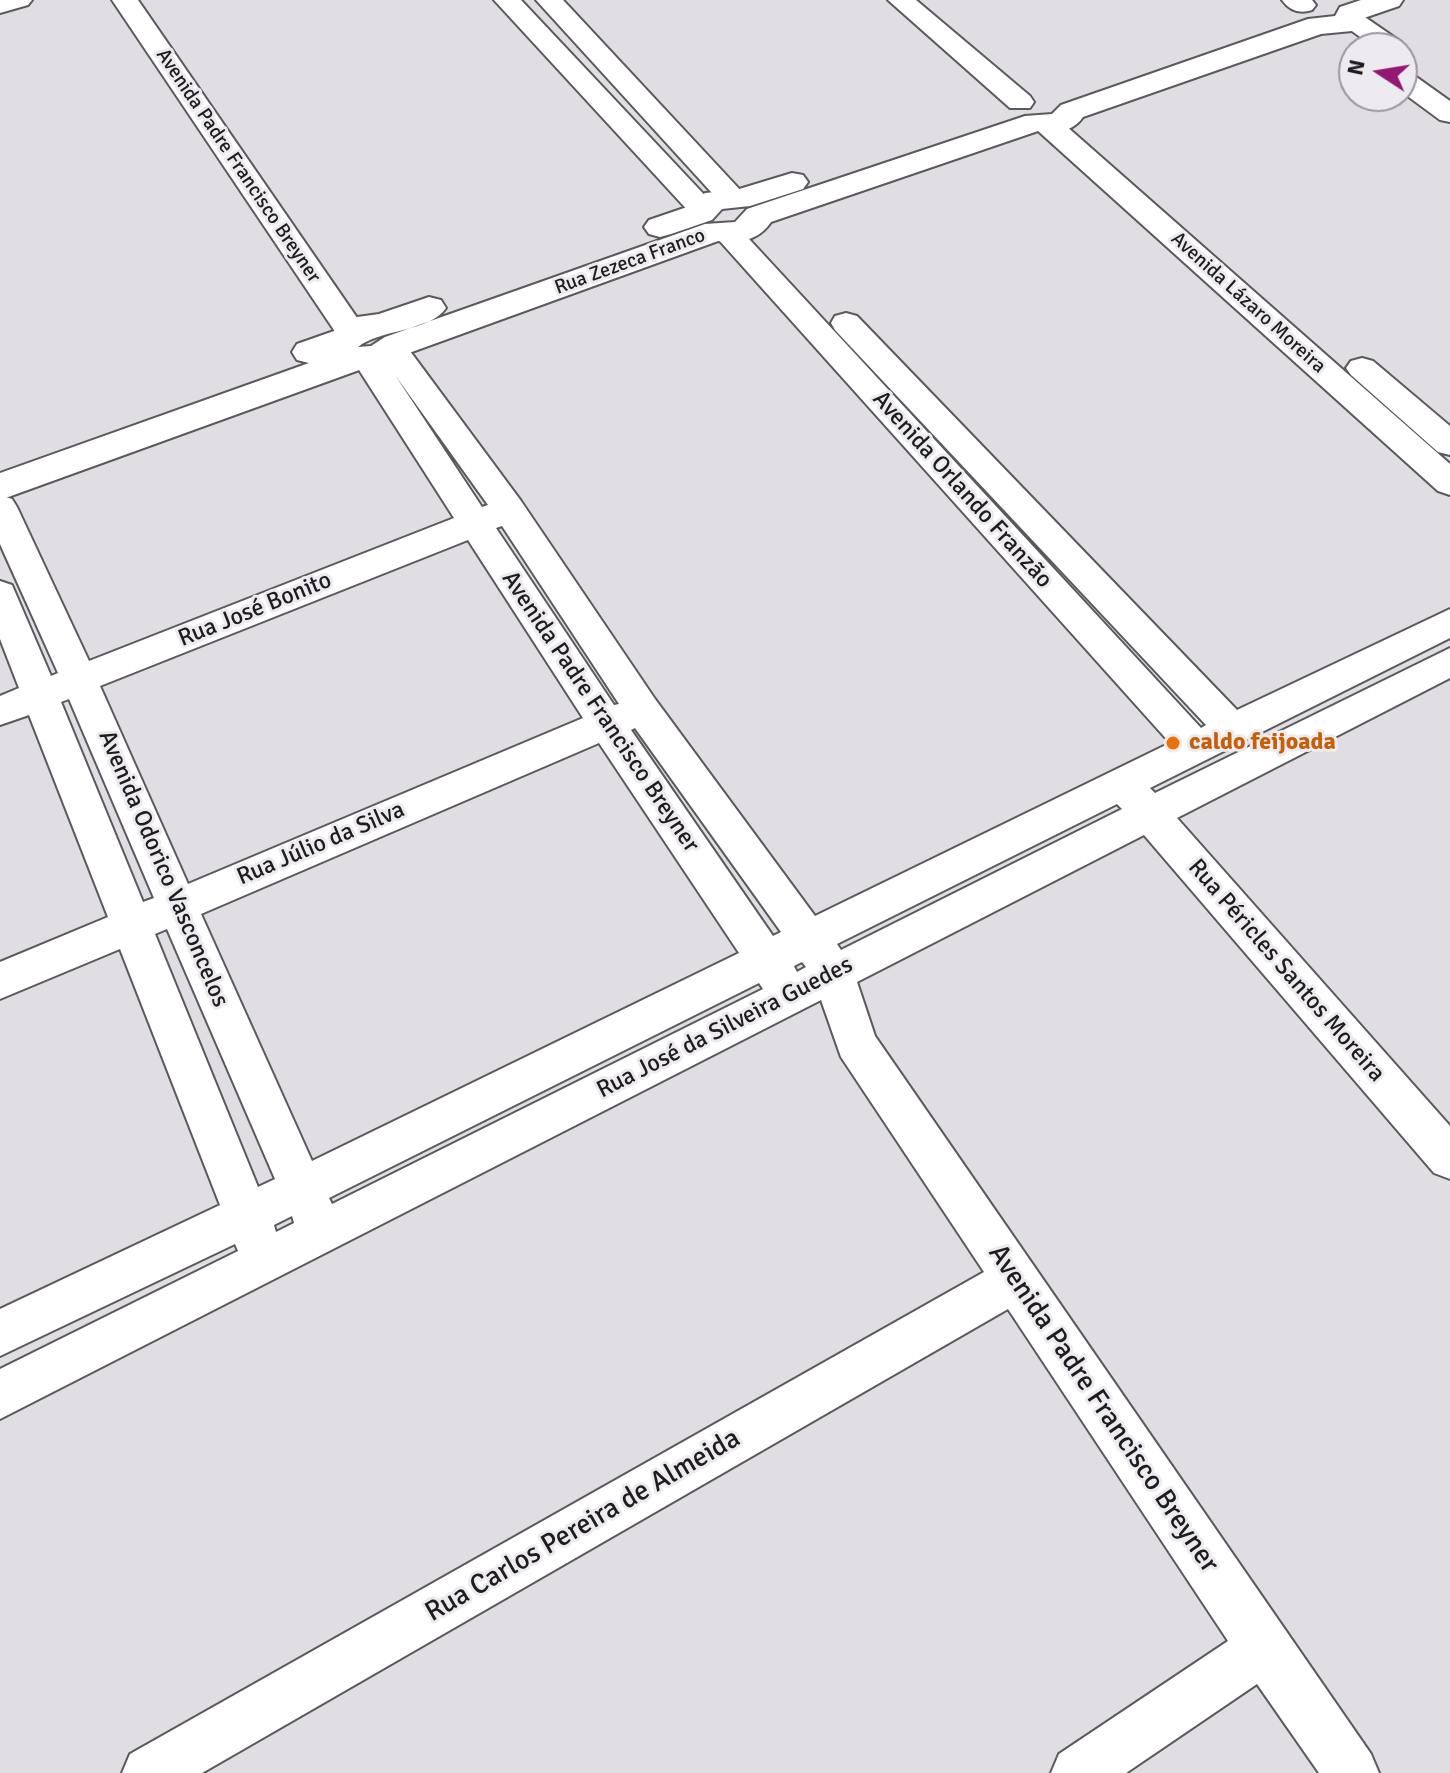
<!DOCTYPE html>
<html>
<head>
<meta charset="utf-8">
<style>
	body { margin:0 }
	#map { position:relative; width:1450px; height:1773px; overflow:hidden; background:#e1dee3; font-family:Signika,sans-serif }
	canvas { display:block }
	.north { position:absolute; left:1338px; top:32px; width:80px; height:80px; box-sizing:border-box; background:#eeebf0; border:2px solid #9a989c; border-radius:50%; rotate:282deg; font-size:22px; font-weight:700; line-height:32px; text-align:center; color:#1d1c1e }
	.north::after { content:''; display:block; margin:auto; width:28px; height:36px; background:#921874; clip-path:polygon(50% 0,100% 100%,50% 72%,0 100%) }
</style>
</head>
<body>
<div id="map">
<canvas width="1450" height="1773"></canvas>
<div class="north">N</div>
</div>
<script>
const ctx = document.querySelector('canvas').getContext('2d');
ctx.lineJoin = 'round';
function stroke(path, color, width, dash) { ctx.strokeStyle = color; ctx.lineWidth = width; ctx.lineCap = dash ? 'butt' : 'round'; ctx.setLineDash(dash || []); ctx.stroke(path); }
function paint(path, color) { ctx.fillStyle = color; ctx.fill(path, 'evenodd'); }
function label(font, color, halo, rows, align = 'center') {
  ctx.font = font + ' Signika,sans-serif'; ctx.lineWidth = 6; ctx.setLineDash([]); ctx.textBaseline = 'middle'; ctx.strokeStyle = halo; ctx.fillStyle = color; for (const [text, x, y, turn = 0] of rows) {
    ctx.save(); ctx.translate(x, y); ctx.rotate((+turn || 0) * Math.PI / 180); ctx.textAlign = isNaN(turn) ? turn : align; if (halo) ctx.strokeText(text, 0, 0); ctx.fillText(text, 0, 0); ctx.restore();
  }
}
const minor = new Path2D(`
	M0 0H32L28 5 0 13Z
	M112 0H138L362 325 366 332 362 339 351 342 340 339Z
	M494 0H521L712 203 716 209 712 215 702 218 692 215Z
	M536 0H563L742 192 746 198 742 204 732 207 722 204Z
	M888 0H916L1030 96 1034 102 1030 108H1010Z
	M1282 0H1312L1316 5 1312 10C1300 14 1290 11 1282 0Z
	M1350 10 1359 13 1401 42 1405 48 1402 53V48H1375L1341 23 1337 18 1341 13Z
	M1402 72 1412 74 1450 101V122L1440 120 1402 92Z
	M1047 116 1057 118 1450 464V495L1438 491 1037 130 1033 124 1037 118Z
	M728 224 738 227 1201 728 1206 725 835 330 831 323 835 316 846 313 857 316 1237 710 1450 609V638L1150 788 1155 793 1450 648V678L1177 818 1450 1126V1179L1434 1173 1144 835 857 982 875 1036 1371 1754 1379 1773H1319L1257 1684 1126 1773H1051L1059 1754 1228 1641 1008 1309 202 1773H122L130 1754 984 1272 841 1057 821 1000 0 1419V1369L238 1251 235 1244 0 1356V1309L220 1205 120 949 0 999V962L108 917 29 715 0 725V696L19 688 0 639V581L12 585 51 676 58 673 0 544V495L12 499 17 507 89 661 454 518 352 359 357 352 368 349 378 351 382 343 393 340 404 343 521 501 655 699 815 916 1170 743 718 239 713 233 718 227ZM395 375 488 505 482 507ZM502 526 619 704 614 705 496 528ZM468 540 583 718 188 884 100 686ZM69 699 154 898 143 902 61 702ZM635 728 781 932 773 936 631 730ZM599 743 739 953 312 1161 201 914ZM1117 804 1122 809 841 950 837 944ZM167 929 275 1179 258 1187 155 934ZM802 962 806 967 797 972 794 966ZM759 983 763 989 332 1204 329 1198ZM292 1216 294 1223 276 1232 274 1225Z
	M1362 358 1373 361 1450 426V455L1438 452 1351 375 1346 368 1351 361Z`);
const tertiary = new Path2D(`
	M1361 0H1403L1399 6 1364 18 1352 31 1321 34 1083 117C1073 132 1055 134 1038 131L771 222C758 241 739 244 718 241L409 353 391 365 362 369 0 500V473L309 363 297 360 292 352 297 344 334 331 350 318 379 314 429 297 441 300 446 308C430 332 380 329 358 347L371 346 385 337 705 224 735 222 747 209 1025 116 1052 114 1061 105 1308 19 1335 16 1340 7Z
	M792 173 803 175 808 182 803 189 750 206 722 209 712 220 671 234 660 237 649 234 644 227 649 220 690 206 705 193 736 190Z`);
stroke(minor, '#5b595d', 4);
stroke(tertiary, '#5b595d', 4);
paint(minor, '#fff');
paint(tertiary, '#fff');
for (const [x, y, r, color] of [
	[1173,743,8,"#e8710a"]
]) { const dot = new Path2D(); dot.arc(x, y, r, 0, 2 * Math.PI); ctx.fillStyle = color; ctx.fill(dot); stroke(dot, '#eeebf0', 3); }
label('20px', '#1d1c1e', '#eeebf0', [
	["Avenida Padre Francisco Breyner",238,166,56],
	["Rua Zezeca Franco",630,262,-20],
	["Avenida Lázaro Moreira",1248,303,42]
]);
label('24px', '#1d1c1e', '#eeebf0', [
	["Avenida Orlando Franzão",962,490,48],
	["Rua José Bonito",255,610,-22],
	["Avenida Padre Francisco Breyner",600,712,56],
	["Rua Júlio da Silva",321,844,-23],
	["Avenida Odorico Vasconcelos",163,869,67],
	["Rua Péricles Santos Moreira",1286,971,49],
	["Rua José da Silveira Guedes",725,1028,-27]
]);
label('bold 24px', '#c56008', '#eeebf0', [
	["caldo feijoada",1189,743]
], 'left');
label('28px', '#1d1c1e', '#eeebf0', [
	["Avenida Padre Francisco Breyner",1103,1409,56],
	["Rua Carlos Pereira de Almeida",583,1526,-30]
]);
</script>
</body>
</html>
